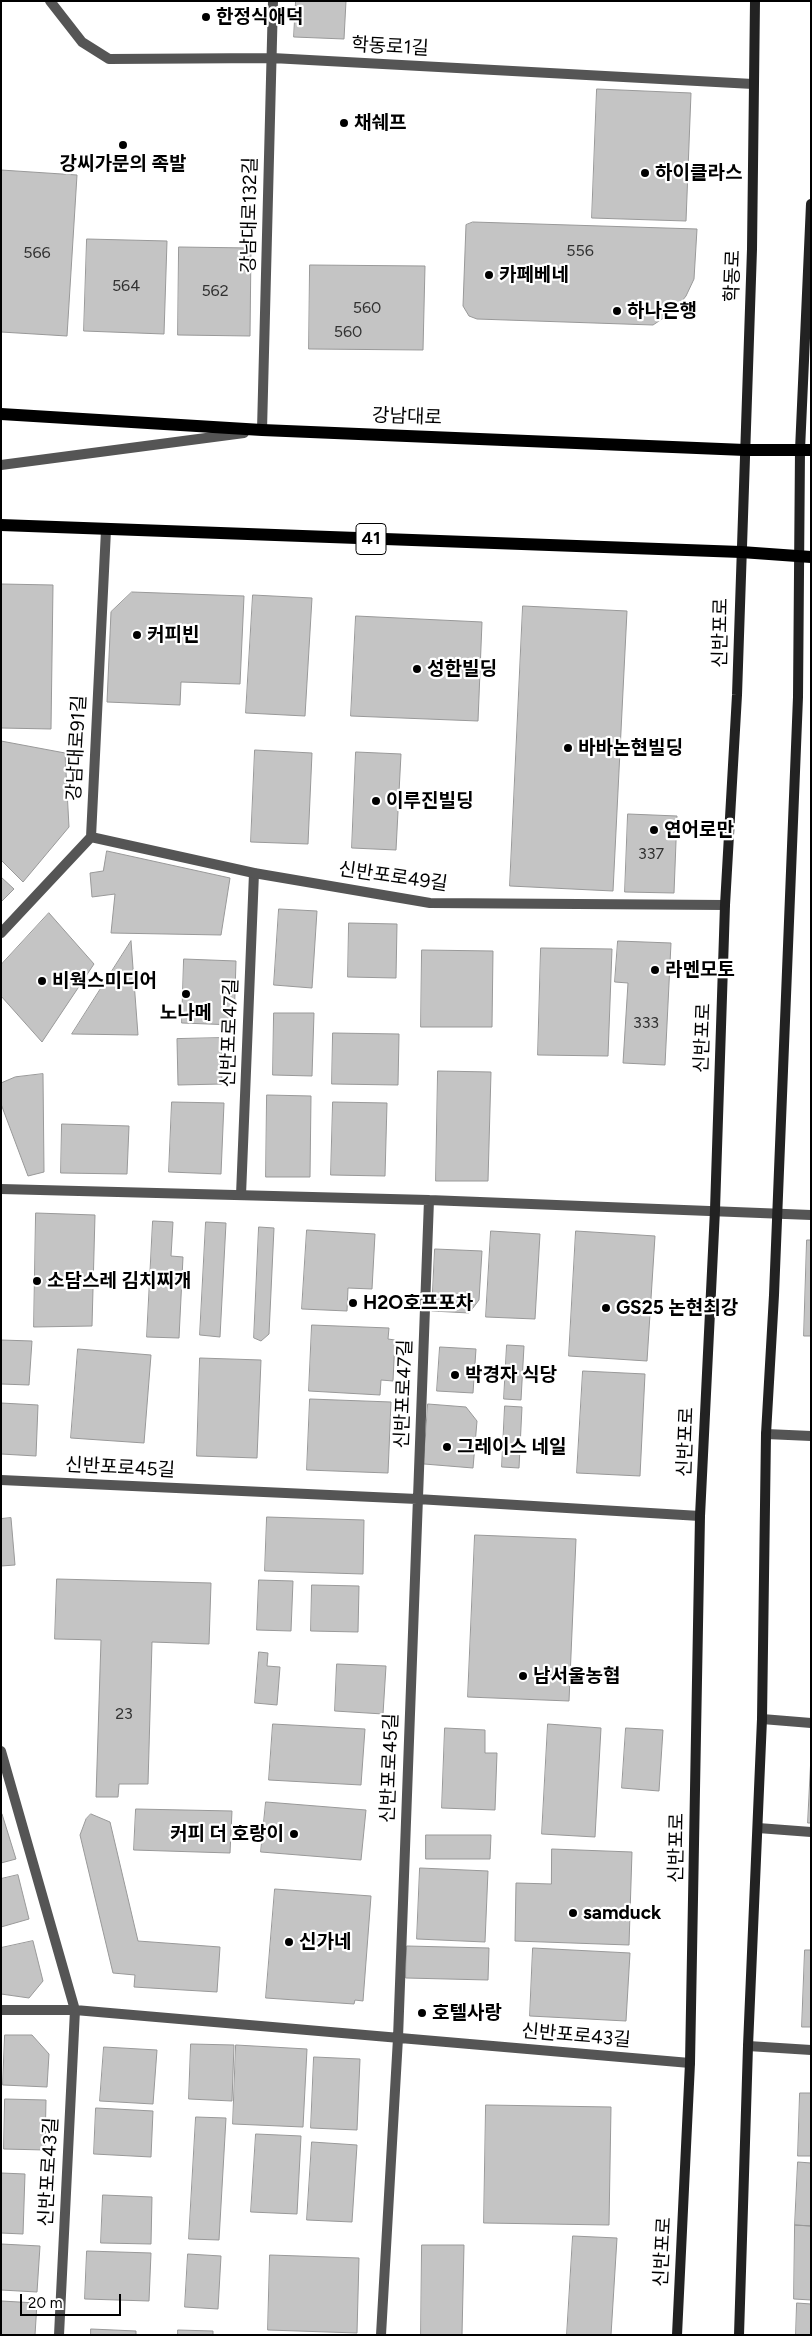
<!DOCTYPE html>
<html>
<head>
<meta charset="utf-8">
<style>
	body { margin:0 }
	#map { position:relative; width:812px; height:2336px; overflow:hidden; background:#fff; font-family:Figtree,sans-serif }
	canvas { display:block }
	.frame { position:absolute; inset:0; border:2px solid #000; pointer-events:none }
	.scale { position:absolute; left:20px; top:2294px; width:101px; height:22px; box-sizing:border-box; border:2px solid #000; border-top:0; padding-left:6px; font-size:15px; line-height:18px; white-space:nowrap; color:#000; -webkit-text-stroke:4px #fff; paint-order:stroke }
</style>
</head>
<body>
<div id="map">
<canvas width="812" height="2336"></canvas>
<div class="frame"></div>
<div class="scale">20 m</div>
</div>
<script>
const ctx = document.querySelector('canvas').getContext('2d');
ctx.lineJoin = 'round';
function paint(path, color) { ctx.fillStyle = color; ctx.fill(path, 'evenodd'); }
function stroke(path, color, width, dash) { ctx.strokeStyle = color; ctx.lineWidth = width; ctx.lineCap = dash ? 'butt' : 'round'; ctx.setLineDash(dash || []); ctx.stroke(path); }
function label(font, color, halo, rows, align = 'center') {
  ctx.font = font + ' Figtree,"Noto Sans KR",sans-serif'; ctx.lineWidth = 4.5; ctx.setLineDash([]); ctx.textBaseline = 'middle'; ctx.strokeStyle = halo; ctx.fillStyle = color; for (const [text, x, y, turn = 0] of rows) {
    ctx.save(); ctx.translate(x, y); ctx.rotate((+turn || 0) * Math.PI / 180); ctx.textAlign = isNaN(turn) ? turn : align; if (halo) ctx.strokeText(text, 0, 0); ctx.fillText(text, 0, 0); ctx.restore();
  }
}
const building = new Path2D(`
	M296 1H346L344 39 294 37Z
	M597 89 691 93 686 221 592 218Z
	M1 170 77 175 67 336 1 332Z
	M473 222 697 229 694 279 686 296 674 311 653 325 477 319 469 316 463 306 466 225Z
	M87 239 167 241 164 334 84 331Z
	M179 247 251 248 250 336 178 335Z
	M310 265 425 266 423 350 309 349Z
	M1 584 53 585 51 729 1 728Z
	M132 592 244 596 240 684 181 682 180 705 107 702 111 612Z
	M253 595 312 598 305 716 246 713Z
	M523 606 627 611 613 891 510 886Z
	M356 616 482 622 478 721 351 716Z
	M1 741 65 753 69 827 23 882 1 860Z
	M255 750 312 753 308 844 251 842Z
	M356 752 401 754 396 850 352 848Z
	M628 814 677 816 674 893 625 892Z
	M107 851 230 878 221 935 111 933 115 894 92 897 90 873 103 871Z
	M1 877 14 889 1 902Z
	M279 909 317 911 312 988 274 985Z
	M49 913 94 964 42 1042 1 996V965Z
	M349 923 397 924 396 978 348 977Z
	M131 941 138 1035 72 1034Z
	M618 941 671 943 665 1065 623 1063 628 983 615 982Z
	M541 948 612 949 608 1056 538 1055Z
	M422 950 493 951 492 1027H421Z
	M184 959 236 961 234 1025 182 1023Z
	M274 1013H314L312 1076 273 1075Z
	M333 1033 399 1034 398 1085 332 1084Z
	M221 1038 222 1084 178 1085 177 1039Z
	M438 1071 491 1072 488 1181H436Z
	M43 1074 44 1172 28 1176 1 1104V1083L15 1077Z
	M267 1095 311 1096 310 1177H266Z
	M172 1102 224 1103 221 1174 169 1172Z
	M333 1102 387 1103 385 1176 331 1175Z
	M62 1124 129 1126 127 1174 61 1173Z
	M36 1213 95 1215 92 1326 34 1327Z
	M153 1221 173 1222 171 1256 183 1257 179 1338 147 1337Z
	M206 1222 226 1223 220 1337 200 1335Z
	M259 1227 274 1228 269 1334 261 1341 254 1338Z
	M307 1230 375 1234 372 1289 348 1288 347 1311 302 1309Z
	M491 1231 540 1234 535 1319 486 1317Z
	M576 1231 655 1236 647 1361 569 1356Z
	M807 1240H811V1336H804Z
	M435 1249 482 1251 479 1300 469 1313 432 1311Z
	M312 1325 389 1328 388 1339 395 1340 393 1381 381 1380 380 1395 309 1391Z
	M1 1340 32 1341 29 1385 1 1384Z
	M507 1345 524 1346 521 1400 504 1399Z
	M440 1347 476 1349 473 1393 437 1391Z
	M78 1349 151 1355 144 1443 71 1438Z
	M200 1358 261 1360 257 1458 197 1456Z
	M583 1371 645 1374 640 1476 577 1473Z
	M310 1399 391 1402 388 1473 307 1470Z
	M1 1403 38 1405 36 1456 1 1454Z
	M428 1404 466 1407 477 1421 473 1468 424 1464Z
	M505 1406 522 1407 519 1468 502 1467Z
	M267 1517 364 1520 363 1574 265 1571Z
	M11 1518 15 1565 1 1566V1519Z
	M475 1535 576 1539 569 1701 468 1697Z
	M57 1579 211 1583 209 1644 152 1642 148 1784H119L118 1797H96L101 1640 55 1639Z
	M259 1580 293 1581 291 1631 257 1630Z
	M312 1585 359 1586 358 1632 311 1631Z
	M259 1652 268 1653 267 1666 280 1667 277 1705 255 1703Z
	M337 1664 386 1666 383 1714 335 1711Z
	M273 1724 365 1729 361 1785 269 1780Z
	M548 1724 601 1728 595 1837 542 1834Z
	M445 1728 485 1730V1753H497L495 1810 442 1808Z
	M626 1728 663 1730 659 1791 622 1788Z
	M811 1756V1823H808Z
	M266 1802 366 1810 361 1860 261 1852Z
	M136 1809 232 1811 230 1853 134 1850Z
	M2 1814 16 1859 1 1863V1814Z
	M91 1814 110 1822 138 1941 220 1947 217 1992 134 1987 135 1975 113 1973 80 1835 86 1819Z
	M426 1835H491L490 1859H426Z
	M552 1849 632 1852 629 1945 515 1941 516 1883 551 1884Z
	M420 1868 488 1871 485 1942 417 1939Z
	M18 1875 29 1919 1 1927V1879Z
	M275 1889 371 1896 363 2001 355 2000 354 2004 266 1998Z
	M33 1941 43 1981 29 1998 1 1994V1948Z
	M407 1946 489 1948 488 1980 406 1978Z
	M533 1948 630 1953 626 2021 530 2016Z
	M805 1950H811V2027H802Z
	M5 2035H32L49 2054 47 2087 3 2085Z
	M191 2044 234 2045 232 2101 189 2099Z
	M236 2045 307 2049 303 2127 233 2124Z
	M104 2047 157 2050 153 2104 100 2101Z
	M314 2057 360 2059 357 2130 311 2128Z
	M800 2093H811V2156H798Z
	M5 2099 46 2100 45 2150 4 2149Z
	M486 2105 611 2107 609 2225 484 2223Z
	M96 2108 153 2111 151 2157 94 2154Z
	M196 2117 226 2118 219 2240 189 2239Z
	M256 2134 301 2136 297 2214 251 2212Z
	M312 2142 357 2145 352 2222 307 2220Z
	M798 2162 811 2163V2226L795 2225Z
	M1 2173 25 2174 23 2234 1 2233Z
	M103 2195 152 2197 151 2244 101 2243Z
	M795 2225 811 2226V2300L794 2299Z
	M573 2236 617 2238 611 2335H567Z
	M1 2244 40 2246 37 2292 1 2290Z
	M422 2245H464L462 2335H421Z
	M87 2251 151 2253 149 2301 85 2299Z
	M188 2254 221 2256 218 2309 185 2307Z
	M270 2255 359 2258 357 2333 268 2330Z
	M1 2301 37 2303 35 2335H1Z
	M797 2303 811 2304V2335H796Z
	M91 2329 136 2331V2335H91Z
	M178 2330 213 2331V2335H178Z`);
paint(building, '#c4c4c4');
stroke(building, '#999', 1);
stroke(new Path2D(`
	M1 465 244 433
	M241 1195 254 873
	M762 1719 811 1723`), '#555', 10);
stroke(new Path2D(`
	M50 1 82 42 109 59 272 58 753 84
	M262 430 273 1
	M91 837 254 873 430 903 725 905
	M1 933 91 837 106 530
	M1 1189 429 1200 811 1215
	M766 1434 811 1436
	M1 1480 417 1499 700 1516
	M1 1751 75 2010 59 2335
	M758 1828 811 1832
	M1 2010H75L690 2063
	M748 2046 811 2050
	M381 2335 398 2038 429 1200`), '#555', 10);
stroke(new Path2D(`
	M677 2335 690 2063 700 1516 715 1210 725 905 737 695 752 249 755 1
	M739 2335 748 2046 762 1719 766 1434 774 1295 798 697 800 450 811 204`), '#222', 10);
stroke(new Path2D(`
	M1 414 262 430 745 450H811
	M1 525 741 552 811 557`), '#000', 12);
for (const [x, y, r, color] of [
	[206,17,5,"#000"],
	[344,123,5,"#000"],
	[123,145,5,"#000"],
	[645,173,5,"#000"],
	[489,275,5,"#000"],
	[617,311,5,"#000"],
	[137,635,5,"#000"],
	[417,669,5,"#000"],
	[568,748,5,"#000"],
	[376,801,5,"#000"],
	[654,830,5,"#000"],
	[655,970,5,"#000"],
	[42,981,5,"#000"],
	[186,994,5,"#000"],
	[37,1281,5,"#000"],
	[353,1303,5,"#000"],
	[606,1308,5,"#000"],
	[455,1375,5,"#000"],
	[447,1447,5,"#000"],
	[523,1676,5,"#000"],
	[294,1834,5,"#000"],
	[573,1913,5,"#000"],
	[289,1942,5,"#000"],
	[422,2013,5,"#000"]
]) { const dot = new Path2D(); dot.arc(x, y, r, 0, 2 * Math.PI); ctx.fillStyle = color; ctx.fill(dot); stroke(dot, '#fff', 2); }
label('16px', '#313131', null, [
	["556",580,251],
	["566",37,253],
	["564",126,286],
	["562",215,291],
	["560",367,308],
	["560",348,332],
	["337",651,854],
	["333",646,1023],
	["23",124,1714]
]);
for (const [x, y, w] of [
	[371,539,30]
]) { const box = new Path2D(); box.roundRect(x - w / 2, y - 15.5, w, 31, 4); ctx.fillStyle = '#fff'; ctx.fill(box); stroke(box, '#000', 1); }
label('bold 18px', '#000', null, [
	["41",371,539]
]);
label('bold 19px', '#000', '#fff', [
	["한정식애덕",216,17],
	["채쉐프",354,123],
	["강씨가문의 족발",123,164,"center"],
	["하이클라스",655,173],
	["카페베네",499,275],
	["하나은행",627,311],
	["커피빈",147,635],
	["성한빌딩",427,669],
	["바바논현빌딩",578,748],
	["이루진빌딩",386,801],
	["연어로만",664,830],
	["라멘모토",665,970],
	["비웍스미디어",52,981],
	["노나메",186,1013,"center"],
	["소담스레 김치찌개",47,1281],
	["H2O호프포차",363,1303],
	["GS25 논현최강",616,1308],
	["박경자 식당",465,1375],
	["그레이스 네일",457,1447],
	["남서울농협",533,1676],
	["커피 더 호랑이",284,1834,"right"],
	["samduck",583,1913],
	["신가네",299,1942],
	["호텔사랑",432,2013]
], 'left');
label('19px', '#000', '#fff', [
	["학동로1길",390,47,3],
	["강남대로132길",250,215,-89],
	["학동로",733,276,-88],
	["강남대로",407,417,2],
	["신반포로",721,633,-89],
	["강남대로91길",77,748,-87],
	["신반포로49길",393,877,8],
	["신반포로47길",230,1033,-88],
	["신반포로",703,1038,-88],
	["신반포로47길",404,1394,-88],
	["신반포로",686,1442,-88],
	["신반포로45길",120,1468,3],
	["신반포로45길",390,1768,-88],
	["신반포로",677,1848,-89],
	["신반포로43길",576,2036,5],
	["신반포로43길",49,2172,-87],
	["신반포로",663,2252,-87]
]);
</script>
</body>
</html>
